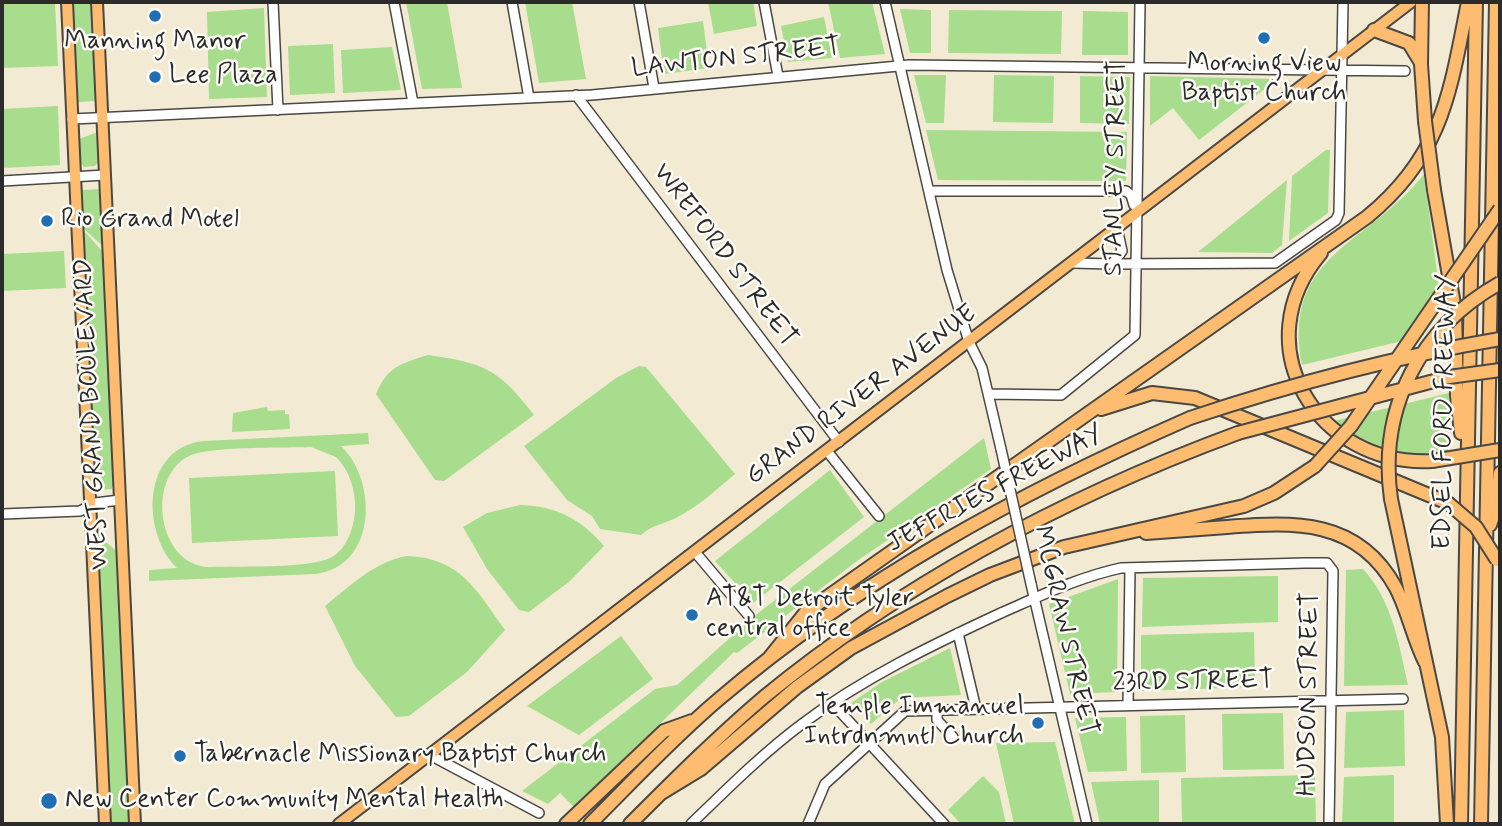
<!DOCTYPE html>
<html>
<head>
<meta charset="utf-8">
<style>
	body { margin:0 }
	#map { position:relative; width:1502px; height:826px; overflow:hidden; background:#f3ead3; font-family:Mynerve,sans-serif }
	canvas { display:block }
	.frame { position:absolute; inset:0; border:4px solid #2b2b2b; pointer-events:none }
</style>
</head>
<body>
<div id="map">
<canvas width="1502" height="826"></canvas>
<div class="frame"></div>
</div>
<script>
const ctx = document.querySelector('canvas').getContext('2d');
ctx.lineJoin = 'round';
function paint(path, color) { ctx.fillStyle = color; ctx.fill(path, 'evenodd'); }
function stroke(path, color, width, dash) { ctx.strokeStyle = color; ctx.lineWidth = width; ctx.lineCap = dash ? 'butt' : 'round'; ctx.setLineDash(dash || []); ctx.stroke(path); }
function label(font, color, halo, rows, align = 'center') {
  ctx.font = font + ' Mynerve,sans-serif'; ctx.lineWidth = 5; ctx.setLineDash([]); ctx.textBaseline = 'middle'; ctx.strokeStyle = halo; ctx.fillStyle = color; for (const [text, x, y, turn = 0] of rows) {
    ctx.save(); ctx.translate(x, y); ctx.rotate((+turn || 0) * Math.PI / 180); ctx.textAlign = isNaN(turn) ? turn : align; if (halo) ctx.strokeText(text, 0, 0); ctx.fillText(text, 0, 0); ctx.restore();
  }
}
paint(new Path2D(`
	M2 2H55L58 66 2 68Z
	M73 2H93L97 101 78 102Z
	M406 2H447L462 88 422 89Z
	M525 2H572L586 79 539 83Z
	M708 2H753L757 26 714 34Z
	M828 2H872L885 54 840 58Z
	M264 8 267 97 209 99 207 12Z
	M900 9 931 10V53H910Z
	M949 10 1062 11 1061 54 948 53Z
	M1083 11 1128 12V55H1082Z
	M824 17 832 58 788 62 781 26Z
	M703 21 709 68 664 74 658 28Z
	M333 44 335 93 290 95 288 46Z
	M392 47 401 90 343 93 341 50Z
	M914 75H946L944 123H926Z
	M994 75 1054 76 1053 123 993 122Z
	M1080 76 1130 77 1129 124 1080 123Z
	M1150 76 1274 79 1275 81 1199 140 1173 108 1150 126Z
	M58 106 60 165 2 168V109Z
	M926 130 1127 132 1126 181 938 180Z
	M98 132 100 160 95 166 84 167 80 162 79 139Z
	M1326 150H1330L1328 213 1289 241 1292 176Z
	M1424 174 1439 287 1402 341 1302 365C1281 254 1369 245 1424 174Z
	M1287 180 1282 245 1272 253 1198 252Z
	M101 189 105 248 83 228 82 190Z
	M84 231 104 253 114 482 112 489 98 490 95 488Z
	M64 251 66 288 2 291V254Z
	M428 355C484 363 499 369 534 415L444 481 435 480 376 394C388 366 400 364 428 355Z
	M639 366 646 367 735 474C717 489 698 507 676 518 663 524 652 525 641 535L600 529 592 516 567 500 524 446 616 378Z
	M1449 393 1448 452C1402 459 1370 449 1334 421Z
	M267 407 268 411 285 410V414H289L290 429 232 432 233 413Z
	M368 433 369 444 341 446C378 481 377 567 315 574L149 581V570L177 568C141 533 141 447 204 441ZM311 447 336 457C350 471 356 491 355 511 354 528 347 548 332 557 312 569 235 566 209 567 158 566 145 478 189 456 209 446 285 448 311 447Z
	M984 438 991 469 857 561 737 653 734 652 574 807 560 793 548 804 522 791 655 689 677 685 757 614Z
	M830 470 864 517 753 603 715 561Z
	M335 471 338 536 192 543 189 478Z
	M520 505C556 506 581 519 604 546L570 581 529 612 519 610 487 569 463 527 487 513Z
	M98 536 117 551 130 824H111Z
	M407 556C461 558 476 590 505 630L467 672 409 716 396 717 355 666 325 606C351 585 374 562 407 556Z
	M1363 569C1392 600 1399 644 1408 685L1344 686 1346 570Z
	M1278 576V622L1142 627 1143 578Z
	M1118 579 1117 692 1070 694 1049 604Z
	M1254 632 1255 687 1141 691V635Z
	M621 636 653 679 579 735 527 706Z
	M950 648 961 695 901 698 871 724 851 703 882 682Z
	M1404 710 1405 766 1344 768 1346 712Z
	M1283 713 1284 769 1223 770 1222 714Z
	M1185 715 1186 772 1141 773 1140 716Z
	M1126 717 1127 771 1088 772 1075 718Z
	M1055 742 1075 824H1014L996 743Z
	M1315 775 1316 824H1182L1181 778Z
	M1394 775V824H1342L1344 777Z
	M983 776 999 792 1006 824H961L948 810Z
	M1159 780V824H1100L1091 782Z`), '#a7dd8d');
const minor = new Path2D(`
	M273 2 278 110
	M394 2 413 103
	M512 2 529 98
	M639 2 654 88
	M764 2 778 76
	M885 2 947 270 969 342 982 368 1001 449
	M576 95 839 442
	M72 119 592 95 909 65 1405 71
	M2 181 105 175
	M929 191H1126L1131 195 1134 205
	M1072 263 1112 264 1122 251 1117 228
	M1112 264 1275 263 1336 220 1339 213 1343 2
	M989 394 1061 395 1135 335 1140 2
	M827 451 879 516
	M2 514 80 511 95 503 120 500
	M695 552 749 616
	M1031 584 1087 824
	M958 633 976 709
	M832 703 944 824
	M1128 705 1130 568
	M937 710V720L953 737
	M430 755 539 813
	M691 824C727 789 762 754 802 724 863 678 932 645 1001 613 1040 596 1079 577 1121 568L1305 563H1327L1333 571 1329 824
	M808 824 825 784 905 711 1403 699`);
const major = new Path2D(`
	M67 2 105 824
	M97 2 135 824
	M339 824 1411 2`);
const highway = new Path2D(`
	M1422 2 1421 64 1425 121
	M1374 30 1409 43 1420 61
	M1434 190 1455 310 1457 396 1461 433
	M1321 253C1243 345 1317 467 1432 461
	M1101 409 1152 393 1195 398 1448 503
	M1391 499 1442 737 1447 824
	M1490 525 1497 505 1500 473
	M1146 533C1173 531 1200 529 1227 527 1294 522 1358 518 1396 588 1408 611 1413 638 1425 662
	M770 657 806 612 1367 217C1443 155 1450 92 1468 2
	M660 794 701 769 797 687 851 648 947 596 990 575 1064 547 1244 506 1274 493 1315 466
	M566 824 664 731 692 721
	M590 824C632 782 673 738 719 699 860 579 1021 492 1190 418
	M630 824C673 781 717 737 764 697 906 581 1067 496 1238 433
	M1461 824 1476 2
	M1481 824 1496 2`);
stroke(minor, '#494844', 12);
stroke(major, '#494844', 14);
stroke(highway, '#494844', 16);
stroke(minor, '#fff', 9);
stroke(major, '#fdbc70', 10);
stroke(highway, '#fdbc70', 12);
const minorBridge = new Path2D(`
	M1001 449 1031 584`);
const highwayBridge = new Path2D(`
	M1425 121 1434 190
	M1190 418C1292 384 1394 357 1500 339
	M1238 433 1449 377 1500 370
	M1432 461 1500 450
	M1315 466 1351 426 1500 209
	M1391 499C1378 408 1420 328 1500 283
	M1448 503 1476 527 1497 560`);
stroke(minorBridge, '#494844', 12, []);
stroke(highwayBridge, '#494844', 16, []);
stroke(minorBridge, '#fff', 9);
stroke(highwayBridge, '#fdbc70', 12);
for (const [x, y, r, color] of [
	[155,16,7,"#1f6fb2"],
	[1264,38,7,"#1f6fb2"],
	[155,77,7,"#1f6fb2"],
	[47,221,7,"#1f6fb2"],
	[692,615,7,"#1f6fb2"],
	[1038,723,7,"#1f6fb2"],
	[180,756,7,"#1f6fb2"],
	[49,801,9,"#1f6fb2"]
]) { const dot = new Path2D(); dot.arc(x, y, r, 0, 2 * Math.PI); ctx.fillStyle = color; ctx.fill(dot); stroke(dot, '#fdfcf7', 2.5); }
label('26px', '#2b2b2b', '#fdfcf7', [
	["Manning Manor",155,43,"center"],
	["Morning View",1264,65,"center"],
	["Baptist Church",1264,95,"center"],
	["Lee Plaza",169,77],
	["Rio Grand Motel",61,221],
	["AT&T Detroit Tyler",706,600],
	["central office",706,630],
	["Temple Immanuel",1024,708,"right"],
	["Intrdnmntl Church",1024,738,"right"],
	["Tabernacle Missionary Baptist Church",194,756],
	["New Center Community Mental Health",65,801]
], 'left');
label('26px', '#2b2b2b', '#fdfcf7', [
	["LAWTON STREET",736,59,-6],
	["STANLEY STREET",1117,168,-89],
	["WREFORD STREET",724,256,53],
	["GRAND RIVER AVENUE",862,396,-37],
	["EDSEL FORD FREEWAY",1446,412,-89],
	["WEST GRAND BOULEVARD",93,414,-93],
	["JEFFRIES FREEWAY",996,490,-28],
	["MCGRAW STREET",1064,631,77],
	["23RD STREET",1193,683,-1],
	["HUDSON STREET",1310,694,-89]
]);
</script>
</body>
</html>
